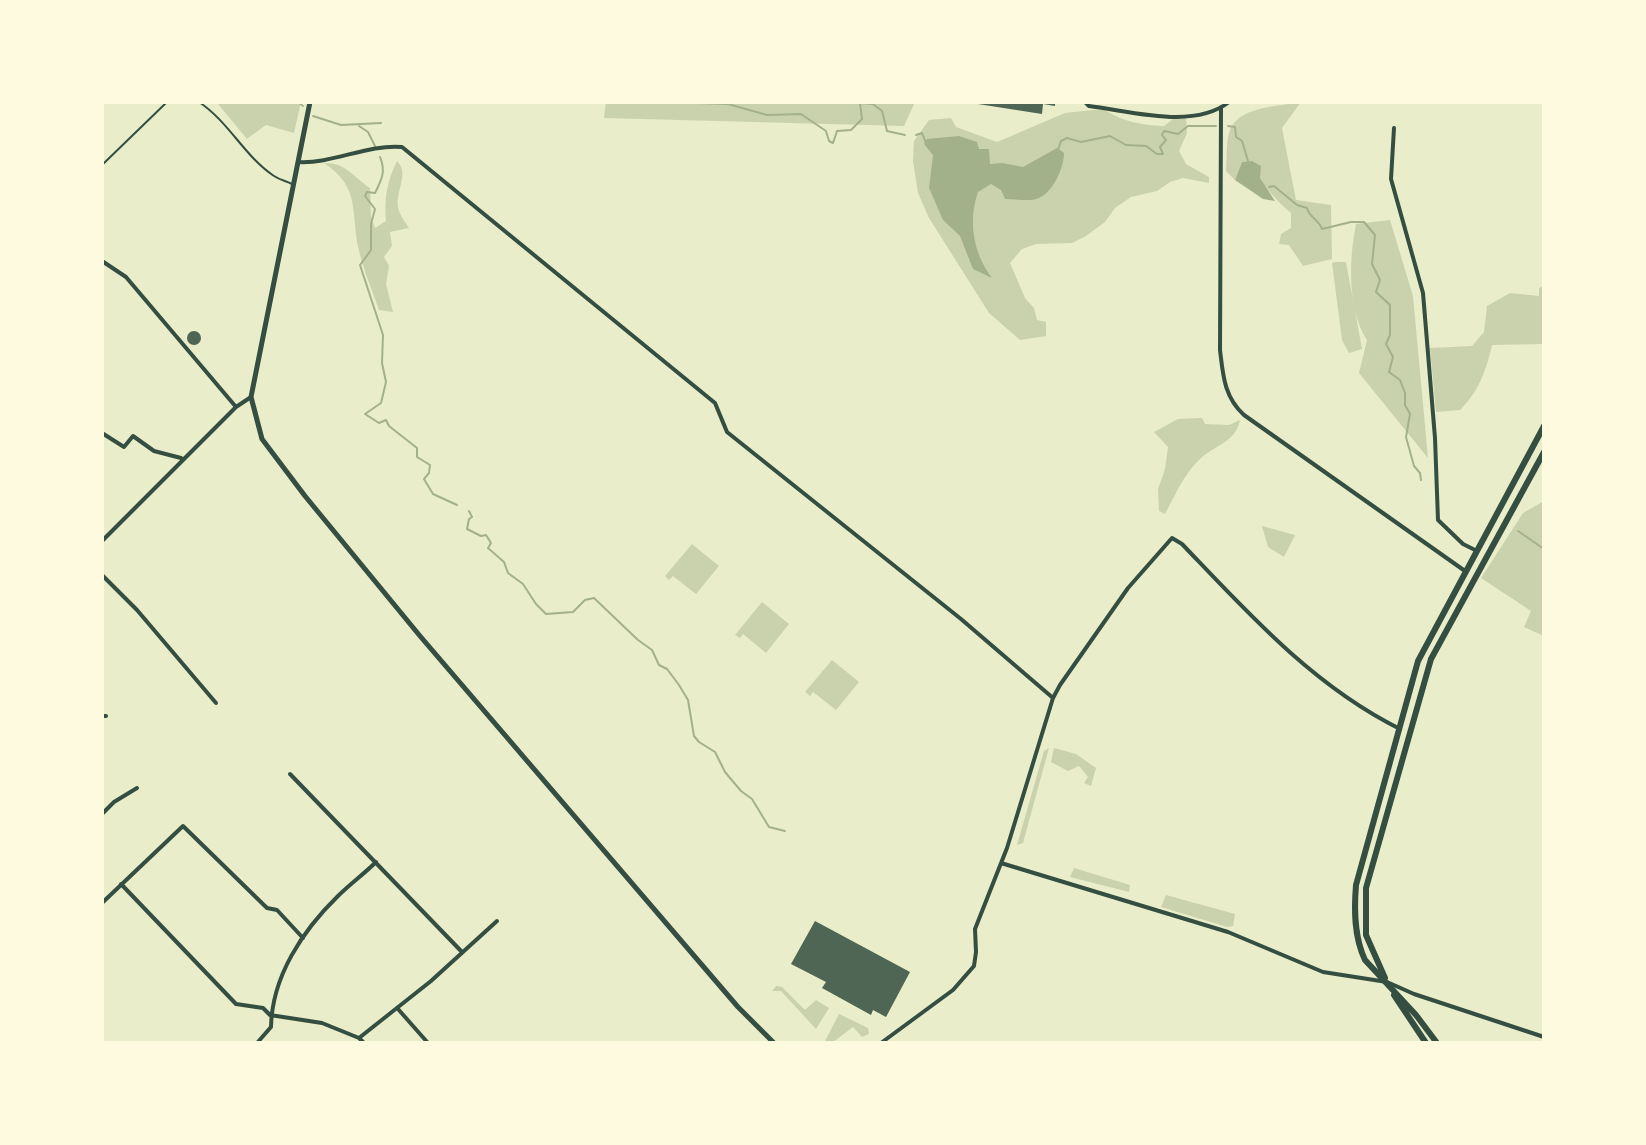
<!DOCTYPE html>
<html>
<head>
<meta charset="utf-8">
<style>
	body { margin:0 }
	#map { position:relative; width:1646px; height:1145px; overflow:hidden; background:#e9edc9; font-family:"IBM Plex Sans",sans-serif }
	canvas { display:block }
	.frame { position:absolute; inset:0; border:104px solid #fefae0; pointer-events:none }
</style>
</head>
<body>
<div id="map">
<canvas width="1646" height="1145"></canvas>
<div class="frame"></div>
</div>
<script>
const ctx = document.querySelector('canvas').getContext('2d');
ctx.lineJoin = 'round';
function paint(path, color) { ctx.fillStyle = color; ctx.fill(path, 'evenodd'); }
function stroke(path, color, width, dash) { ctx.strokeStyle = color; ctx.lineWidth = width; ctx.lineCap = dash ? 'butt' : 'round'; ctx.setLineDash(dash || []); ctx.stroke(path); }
paint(new Path2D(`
	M214 102H301L294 133 266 125 247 139 218 104Z
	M606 102H915L904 126 604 118Z
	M1301 102 1282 128 1296 200 1331 205 1332 259 1303 266 1289 245 1279 244 1281 234 1291 228V213C1272 198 1261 178 1242 162L1235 180 1226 171C1227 159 1226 144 1229 133 1237 105 1279 107 1301 102Z
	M1103 109C1124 122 1140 125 1164 126L1173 119 1186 118 1187 133 1179 151 1186 164 1209 177V183L1183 178 1170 182 1157 191 1131 197 1115 208 1105 222 1086 236 1072 243 1036 244 1022 249 1010 263 1025 298 1034 308 1037 320 1046 322V336L1020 340 989 313 929 218 918 193 913 161 914 141 929 120 951 118 956 127 997 142 1065 113Z
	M397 161C411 175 393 192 399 211 401 217 406 223 409 228L390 232 392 246 384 257 389 266 386 284 393 312 379 310C372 290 364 271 359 251 350 214 362 188 324 163 347 163 353 177 370 188L371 216 375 228 386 221C384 199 387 181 397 161Z
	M1390 220 1413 296 1428 458 1359 373 1367 340C1347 310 1349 258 1356 224Z
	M1336 262H1346L1362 349 1349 353 1342 340 1332 263Z
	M1544 286 1542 344 1492 345C1486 371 1479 391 1460 410L1436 412 1430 348 1472 346 1484 332 1487 306 1510 293 1539 296V288Z
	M1202 418 1205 424 1229 425 1240 420C1236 442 1215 445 1200 459 1184 474 1175 495 1165 514L1159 511 1158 489 1165 469 1168 447 1154 432 1178 419Z
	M1544 501V636L1524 627 1531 611 1481 578 1523 513Z
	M1262 526 1295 535 1284 557 1268 547Z
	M692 544 719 566 696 594 673 576 669 580 665 576Z
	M762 602 789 624 766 653 743 634 740 638 735 635Z
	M832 660 859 682 836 710 813 692 810 696 805 692Z
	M1049 748 1023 843 1017 845 1044 751Z
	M1054 748 1076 754 1096 768 1091 786 1084 783 1088 777 1079 766 1068 771 1051 762Z
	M1074 868 1130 885 1129 892 1070 877Z
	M1166 895 1235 914 1233 926 1227 927 1161 907Z
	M776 986 782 987 805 1010 816 1000 829 1008 816 1029 781 991H772Z
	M839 1014 868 1028 869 1034 862 1037 853 1027 832 1043H824Z`), '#cad2ad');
paint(new Path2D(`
	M959 136 977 142 979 149H989L990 164 1002 163 1023 167 1057 148 1064 153C1064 168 1053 192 1039 198 1030 202 1015 199 1005 199L1001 190 991 184 978 192C968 221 973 253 992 278L973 269 960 236 943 220 929 188 933 155 924 144 927 139Z
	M1252 161 1261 166 1260 178 1275 201 1263 199 1235 180 1242 162Z`), '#a3b18a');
stroke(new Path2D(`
	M271 102H273
	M298 102 303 106
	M698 103 728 104 767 115 801 114 826 131 829 141 833 143 837 131 851 130 862 119 860 103 873 104 882 111 887 131 905 135
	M313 116 341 125 381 123
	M359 126 368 132 375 146
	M1228 126 1235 127 1236 137 1242 141 1248 161
	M916 135 922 133 926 143
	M1058 150 1061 141 1067 138 1081 142 1110 136 1126 145 1146 146 1157 154H1163L1160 147 1166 140 1162 135 1164 131 1178 134 1188 126H1216
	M380 157C386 171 382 179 375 193L367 192 365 196 375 209 371 224V250L360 265 383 335 382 363 386 382 381 403 365 414 379 423 386 420 389 426 417 448V457L430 465 429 473 424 479 433 494 457 505
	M1269 187 1274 186 1297 205 1307 208C1309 217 1319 220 1322 229L1351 222H1364L1375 235 1372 264 1380 280 1376 292 1390 305V335L1386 344 1393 357 1389 372 1400 380 1405 393V405L1410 414 1406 437 1414 466 1420 473 1421 480
	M469 511 472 517 469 519 467 529 481 536 486 535 491 543 488 548 504 562 508 573 523 584 536 604 546 614 573 612 585 600 594 598 638 640 652 650 659 665 667 669 679 685 688 700 694 736 699 742 715 752 725 772 741 791 752 799 769 827 785 831
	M1518 531 1544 549`), '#a3b18a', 2);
paint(new Path2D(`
	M965 102H1055V106L1043 104 1042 114Z
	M187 338a7 7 0 1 1 14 0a7 7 0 1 1-14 0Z
	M815 921 910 972 886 1017 873 1010 871 1015 822 988 826 982 791 964Z`), '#4f6655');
stroke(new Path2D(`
	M199 102C229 122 245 157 274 176 280 180 286 181 292 184
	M102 165 167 102`), '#344e41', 2);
stroke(new Path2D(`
	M1085 102 1089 106C1131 111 1193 130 1229 102
	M1221 108 1220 350C1223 375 1224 397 1244 415L1465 571
	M1394 128 1391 179 1423 293 1435 438 1438 520 1463 544 1477 551
	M298 162C333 164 367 144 402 147L715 403 727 432 961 619 1053 698
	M102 261 126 277 236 407
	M102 433 124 447 133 436 154 451 181 458
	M102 541 236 407 251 397
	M102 575 137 610 216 703
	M102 716H106
	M290 774 462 952
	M102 814 114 802 137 788
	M1001 863 1228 932 1323 972 1387 982 1414 994 1544 1037
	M121 884 236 1004 263 1008 270 1015 322 1023 359 1038 364 1043
	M102 903 183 826 267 908 277 910 303 938
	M398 1009 428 1043
	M359 1038 431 981 497 921
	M257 1043 271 1027C272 976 303 930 338 896 350 884 364 874 376 862
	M881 1043 953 990 974 966 976 952 975 929 1007 848 1053 698 1060 685 1128 588 1172 538 1182 544C1247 612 1313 686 1400 729`), '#344e41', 4);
stroke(new Path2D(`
	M310 102 251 397 262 439 305 496 420 636 738 1007 774 1043`), '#344e41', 5);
stroke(new Path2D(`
	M1385 978 1366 935V888L1431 659 1544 452
	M1394 995 1426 1043
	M1437 1043 1416 1015 1365 960C1354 937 1354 910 1356 885L1418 661 1544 426`), '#344e41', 6);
</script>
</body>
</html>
